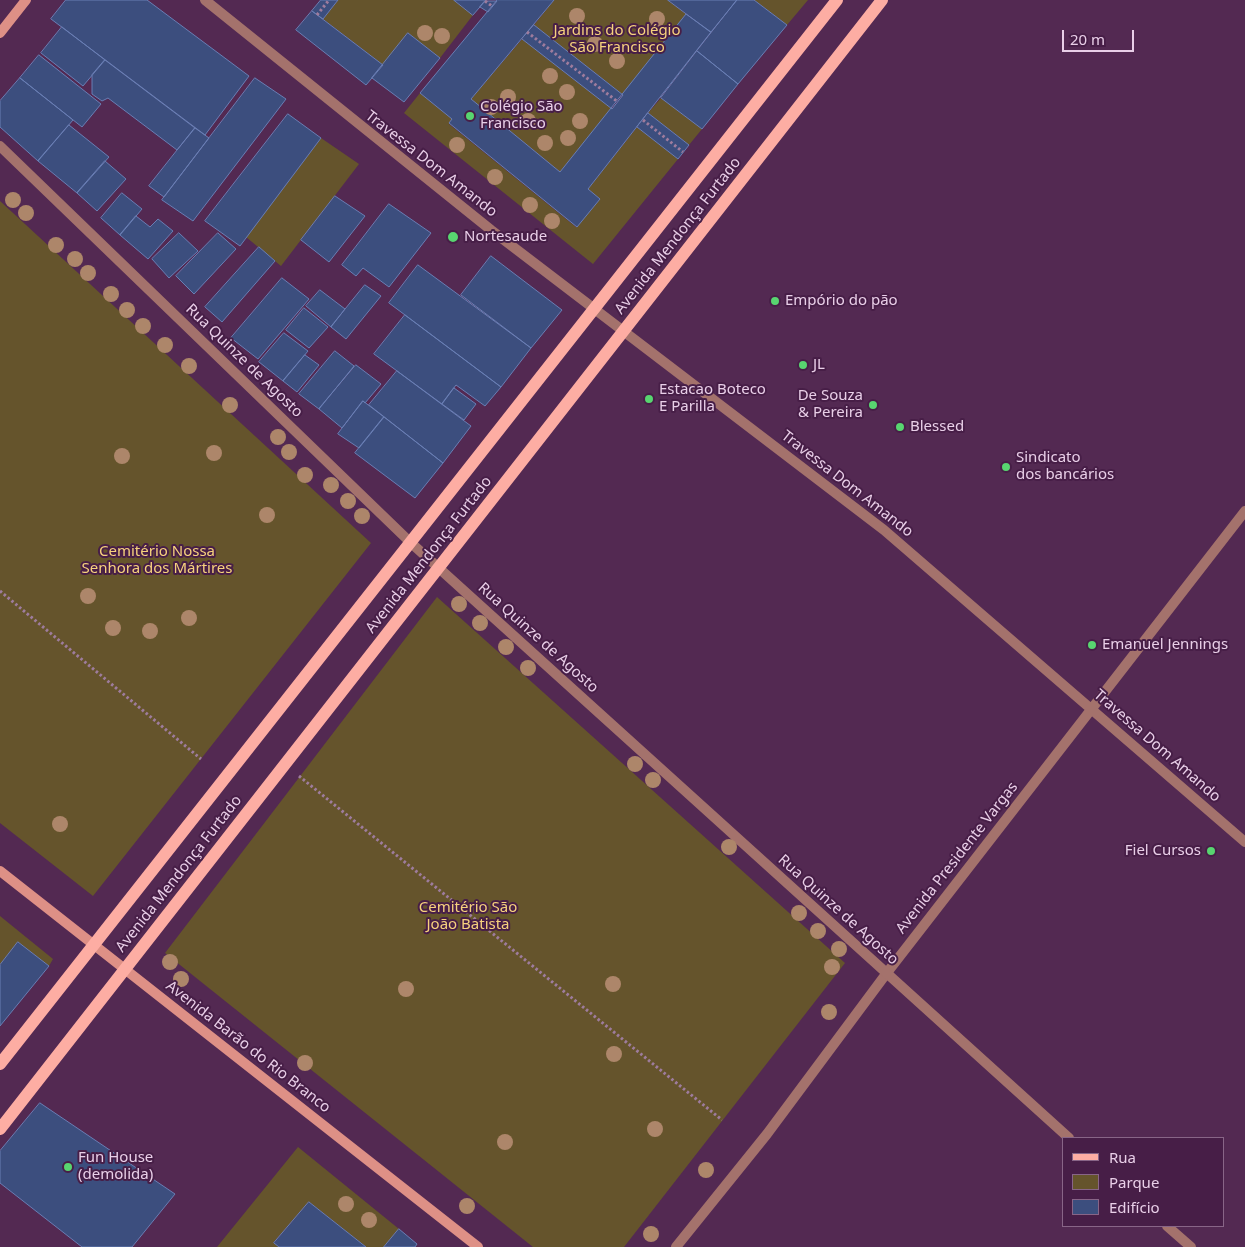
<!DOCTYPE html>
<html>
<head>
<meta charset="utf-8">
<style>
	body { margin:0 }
	#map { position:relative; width:1245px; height:1247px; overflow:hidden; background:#532952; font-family:"Noto Sans",sans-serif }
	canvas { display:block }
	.legend { position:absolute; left:1062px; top:1137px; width:162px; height:90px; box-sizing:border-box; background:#471e47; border:1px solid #886587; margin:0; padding:6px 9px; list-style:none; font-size:15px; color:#e9cfe8 }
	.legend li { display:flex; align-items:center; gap:10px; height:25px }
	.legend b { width:25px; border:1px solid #886587 }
	.scale { position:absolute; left:1062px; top:30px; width:72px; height:22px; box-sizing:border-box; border:2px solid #e9cfe8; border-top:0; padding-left:6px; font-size:15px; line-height:18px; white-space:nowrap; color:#e9cfe8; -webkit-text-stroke:4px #471e47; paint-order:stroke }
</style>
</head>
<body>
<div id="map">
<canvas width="1245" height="1247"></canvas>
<ul class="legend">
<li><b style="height:6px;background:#fdada3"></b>Rua</li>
<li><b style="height:14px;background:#65542c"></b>Parque</li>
<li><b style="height:14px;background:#3c4e7e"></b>Edifício</li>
</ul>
<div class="scale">20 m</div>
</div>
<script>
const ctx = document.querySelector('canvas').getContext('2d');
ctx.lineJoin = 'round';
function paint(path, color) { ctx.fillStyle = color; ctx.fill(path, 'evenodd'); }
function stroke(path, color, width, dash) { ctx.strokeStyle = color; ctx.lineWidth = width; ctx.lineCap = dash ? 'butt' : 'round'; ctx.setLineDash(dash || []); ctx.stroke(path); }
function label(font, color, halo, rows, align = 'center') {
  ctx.font = font + ' "Noto Sans",sans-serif'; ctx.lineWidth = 4; ctx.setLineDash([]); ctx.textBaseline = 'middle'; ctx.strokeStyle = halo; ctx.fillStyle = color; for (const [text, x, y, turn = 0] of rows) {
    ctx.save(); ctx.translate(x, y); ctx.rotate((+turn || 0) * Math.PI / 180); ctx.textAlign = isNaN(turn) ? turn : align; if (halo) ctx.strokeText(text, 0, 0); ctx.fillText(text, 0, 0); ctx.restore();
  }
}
paint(new Path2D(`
	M338 0H454L473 15 440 58 408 33 383 65 323 19Z
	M554 0H668L686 14 623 95 534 25Z
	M754 0H808L787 25Z
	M522 39 612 109 560 172 471 99Z
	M420 93 452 119 449 124 576 227 600 199 588 189 637 127 678 159 593 264 404 113Z
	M661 98 702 129 689 145 648 113Z
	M321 138 359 164 281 266 246 237Z
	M0 201 371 543 93 896 0 823Z
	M437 597 845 963 624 1247H533L165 953Z
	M0 916 53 959 49 966 18 942 0 965Z
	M298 1147 399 1229 384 1247H366L309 1202 274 1242 279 1247H217Z`), '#65542c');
const building = new Path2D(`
	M66 0H147L249 76 205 135 51 19Z
	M321 0H338L323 19 312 11Z
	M454 0H486L473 15Z
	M554 0 471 99 560 172 686 14 711 32 588 189 600 199 577 227 449 123 452 119 420 93 497 0Z
	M668 0H737L711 32Z
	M737 0H754L787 25 738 84 697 51Z
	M485 1H497L488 12 480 7Z
	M312 11 383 65 366 85 296 30Z
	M534 25 623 95 612 109 522 39Z
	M62 27 105 60 83 86 41 53Z
	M408 33 440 58 404 102 372 78Z
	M697 51 738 84 702 129 661 98Z
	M39 55 101 104 82 127 20 78Z
	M105 60 195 128 177 150 108 98 102 101 92 94V75Z
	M20 78 73 120 38 161 0 127V101Z
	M255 78 286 99 193 221 162 200Z
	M648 113 689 145 678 159 637 127Z
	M288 114 321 138 240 246 205 221Z
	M69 125 109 157 77 193 38 161Z
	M195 128 209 138 164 197 149 186Z
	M105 161 126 179 97 211 77 193Z
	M122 193 142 209 120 235 101 218Z
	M335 196 365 216 329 262 301 240Z
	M389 204 431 233 389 287 363 268 356 276 342 265Z
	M136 216 150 227 158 219 173 231 148 259 120 235Z
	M179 233 198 251 169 278 152 259Z
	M218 233 236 249 194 294 176 276Z
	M259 247 275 261 222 322 205 307Z
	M491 256 562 310 531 348 461 295Z
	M418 265 531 348 501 387 389 303Z
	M282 278 309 299 258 359 231 338Z
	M365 285 381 296 346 339 331 327Z
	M320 290 345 309 331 327 306 306Z
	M304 308 328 327 309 348 286 330Z
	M405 315 501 387 485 406 456 385 442 404 374 354Z
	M284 333 308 351 283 381 259 362Z
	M335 351 354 366 319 409 299 394Z
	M305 355 319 365 297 392 283 381Z
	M356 365 381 384 365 403 363 401 342 428 319 409Z
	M397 371 471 426 443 463 369 405Z
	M454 388 476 404 464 420 442 404Z
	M363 401 384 417 359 448 338 434Z
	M384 417 443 463 415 498 355 453Z
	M18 942 49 966 0 1026V965Z
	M40 1103 175 1194 132 1247H82L0 1183V1151Z
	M309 1202 366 1247H279L274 1243Z
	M399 1229 417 1244 415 1247H384Z`);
paint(building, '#3c4e7e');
stroke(building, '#697eb4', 1);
stroke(new Path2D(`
	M485 1 492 6
	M317 15 329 0
	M527 32 618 102
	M643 120 683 152
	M0 591 201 759
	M299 776 722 1120`), '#9e7c9d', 3, [2.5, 2.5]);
stroke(new Path2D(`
	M205 0 491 230 884 530 1245 842
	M676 1247 767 1134 886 974 1245 511`), '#a4726c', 10);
stroke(new Path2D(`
	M0 146 410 542 1069 1138
	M1167 1226 1191 1247`), '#a4726c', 10);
stroke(new Path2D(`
	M0 33 26 0
	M0 871 478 1247`), '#de9086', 10);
stroke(new Path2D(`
	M0 1064 837 0
	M0 1129 882 0`), '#fdada3', 12);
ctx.fillStyle = '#ad866a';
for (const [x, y] of [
	[577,16],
	[657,19],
	[425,33],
	[442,36],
	[595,44],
	[617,61],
	[550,76],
	[567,92],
	[508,97],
	[491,107],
	[528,121],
	[580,121],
	[568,138],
	[545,143],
	[457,145],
	[495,177],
	[13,200],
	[530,205],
	[26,213],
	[552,221],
	[56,245],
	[75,259],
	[88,273],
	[111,294],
	[127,310],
	[143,326],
	[165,345],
	[189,366],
	[230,405],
	[278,437],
	[289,452],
	[214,453],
	[122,456],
	[305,475],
	[331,485],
	[348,501],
	[267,515],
	[362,516],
	[88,596],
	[459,604],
	[189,618],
	[480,623],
	[113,628],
	[150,631],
	[506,647],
	[528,668],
	[635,764],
	[653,780],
	[60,824],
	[729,847],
	[799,913],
	[818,931],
	[839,949],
	[170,962],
	[832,967],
	[181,979],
	[613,984],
	[406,989],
	[829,1012],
	[614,1054],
	[305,1063],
	[655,1129],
	[505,1142],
	[706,1170],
	[346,1204],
	[467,1206],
	[369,1220],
	[651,1234]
]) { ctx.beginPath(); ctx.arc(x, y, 8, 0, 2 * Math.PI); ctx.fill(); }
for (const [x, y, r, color] of [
	[470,116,5,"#58d570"],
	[453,237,6,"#58d570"],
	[775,301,5,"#58d570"],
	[803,365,5,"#58d570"],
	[649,399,5,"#58d570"],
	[873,405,5,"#58d570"],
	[900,427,5,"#58d570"],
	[1006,467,5,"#58d570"],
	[1092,645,5,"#58d570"],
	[1211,851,5,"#58d570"],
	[68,1167,5,"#58d570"]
]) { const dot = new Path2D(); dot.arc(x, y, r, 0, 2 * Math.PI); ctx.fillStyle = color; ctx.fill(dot); stroke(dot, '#471e47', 2); }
label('15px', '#f6d27d', '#471e47', [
	["Jardins do Colégio",617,31],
	["São Francisco",617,48],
	["Cemitério Nossa",157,552],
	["Senhora dos Mártires",157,569],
	["Cemitério São",468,908],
	["João Batista",468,925]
]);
label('15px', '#e9cfe8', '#471e47', [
	["Colégio São",480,107],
	["Francisco",480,124],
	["Nortesaude",464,237],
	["Empório do pão",785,301],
	["JL",813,365],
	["Estacao Boteco",659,390],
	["E Parilla",659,407],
	["De Souza",863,396,"right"],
	["& Pereira",863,413,"right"],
	["Blessed",910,427],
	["Sindicato",1016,458],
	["dos bancários",1016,475],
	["Emanuel Jennings",1102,645],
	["Fiel Cursos",1201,851,"right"],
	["Fun House",78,1158],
	["(demolida)",78,1175]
], 'left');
label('15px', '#e9cfe8', '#471e47', [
	["Travessa Dom Amando",431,164,38],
	["Avenida Mendonça Furtado",678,236,-52],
	["Rua Quinze de Agosto",244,361,44],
	["Travessa Dom Amando",847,484,38],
	["Avenida Mendonça Furtado",429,555,-52],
	["Rua Quinze de Agosto",538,638,42],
	["Travessa Dom Amando",1157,746,41],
	["Avenida Presidente Vargas",957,858,-52],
	["Avenida Mendonça Furtado",179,874,-52],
	["Rua Quinze de Agosto",838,910,42],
	["Avenida Barão do Rio Branco",248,1047,38]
]);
</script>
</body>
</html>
